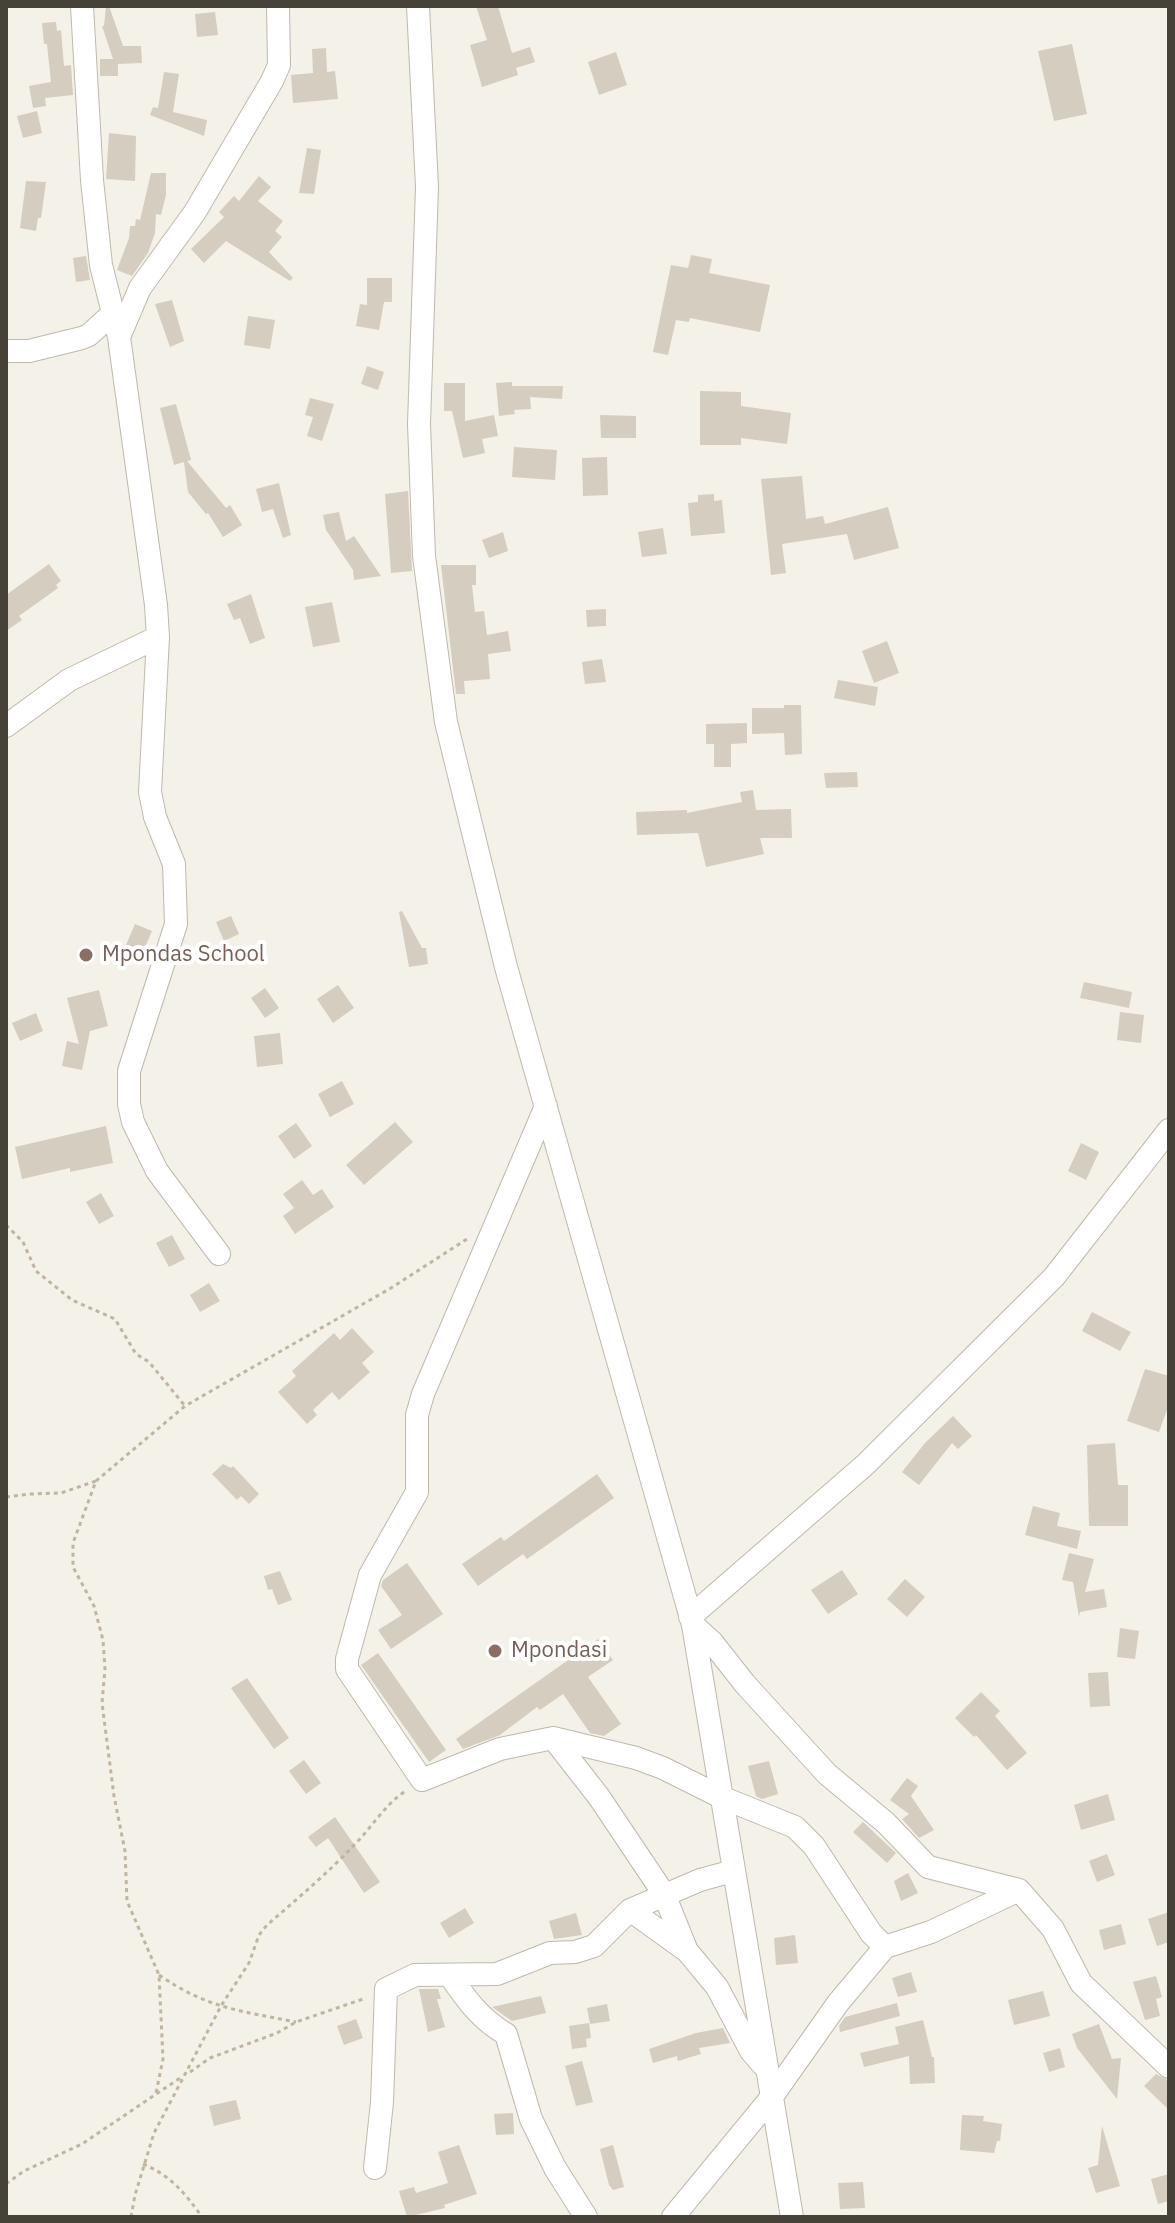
<!DOCTYPE html>
<html>
<head>
<meta charset="utf-8">
<style>
	body { margin:0 }
	#map { position:relative; width:1175px; height:2223px; overflow:hidden; background:#f4f1e9; font-family:"IBM Plex Sans",sans-serif }
	canvas { display:block }
	.frame { position:absolute; inset:0; border:8px solid #474238; pointer-events:none }
</style>
</head>
<body>
<div id="map">
<canvas width="1175" height="2223"></canvas>
<div class="frame"></div>
</div>
<script>
const ctx = document.querySelector('canvas').getContext('2d');
ctx.lineJoin = 'round';
function paint(path, color) { ctx.fillStyle = color; ctx.fill(path, 'evenodd'); }
function stroke(path, color, width, dash) { ctx.strokeStyle = color; ctx.lineWidth = width; ctx.lineCap = dash ? 'butt' : 'round'; ctx.setLineDash(dash || []); ctx.stroke(path); }
function label(font, color, halo, rows, align = 'center') {
  ctx.font = font + ' "IBM Plex Sans",sans-serif'; ctx.lineWidth = 8; ctx.setLineDash([]); ctx.textBaseline = 'middle'; ctx.strokeStyle = halo; ctx.fillStyle = color; for (const [text, x, y, turn = 0] of rows) {
    ctx.save(); ctx.translate(x, y); ctx.rotate((+turn || 0) * Math.PI / 180); ctx.textAlign = isNaN(turn) ? turn : align; if (halo) ctx.strokeText(text, 0, 0); ctx.fillText(text, 0, 0); ctx.restore();
  }
}
paint(new Path2D(`
	M106 6H109L123 46H141L142 63 118 64V76H100V59H113L102 26H104Z
	M476 6H498L512 53 530 47 535 62 516 68 518 75 482 87 470 45 487 40Z
	M215 12 218 35 197 37 195 14Z
	M56 22 57 31 61 30 64 66 71 65 73 95 45 98 46 106 33 108 29 86 51 82 47 44H44L42 23Z
	M1072 44 1087 114 1054 121 1038 51Z
	M326 48 327 72 335 71 338 99 293 103 291 75 313 73 312 49Z
	M616 52 627 85 599 95 588 62Z
	M164 72 179 74 173 112 207 120 204 136 150 115 153 107 158 108Z
	M37 111 42 133 23 138 17 116Z
	M109 133 136 136 135 181 106 179Z
	M307 148 321 150 314 194 299 193Z
	M151 173H166V195L161 215 156 214 155 233 148 253 132 276 117 270 129 238 130 226H135L136 219 140 220Z
	M259 176 271 187 258 201 283 221 275 231 282 237 269 252 293 278 290 281 226 241 204 263 191 249 224 217 219 212 234 196 239 201Z
	M26 181 46 182 41 218H38L36 231 20 228Z
	M691 255 712 259 709 273 770 285 760 332 690 318 689 322 676 320 668 355 653 352 671 265 688 268Z
	M86 256 90 280 76 282 73 258Z
	M367 278H392V302H384L379 330 356 326 360 304 367 305Z
	M172 300 184 341 170 347 155 304Z
	M248 316 275 320 270 349 244 345Z
	M367 366 384 372 378 390 361 384Z
	M512 382V386H563L562 399 530 397 531 409 514 410 515 414 499 416 496 383Z
	M444 383H465V421L494 415 498 436 482 439 485 453 463 458 452 411H444Z
	M700 391 741 392V406L791 413 787 444 741 438V445H700Z
	M310 398 334 404 322 441 307 436 313 417 305 415Z
	M176 404 191 460 187 461 226 508 230 505 242 525 223 537 208 513 206 514 188 492 184 462 174 465 160 408Z
	M600 415 636 416V438H601Z
	M514 447 557 450 555 480 512 477Z
	M607 457 608 495 583 496 582 458Z
	M802 476 806 519 823 516 825 524 888 507 899 548 854 560 847 534 782 544 786 573 771 575 761 479Z
	M279 483 291 535 283 538 273 509 262 512 256 489Z
	M408 491 412 571 391 573 385 494Z
	M714 494V501L722 500 725 533 691 536 688 503 698 502V495Z
	M339 512 346 541 354 536 381 576 354 580 353 570 326 530 323 515Z
	M663 528 667 554 642 557 638 532Z
	M503 532 508 551 489 558 482 540Z
	M49 564 61 581 56 585 58 588 19 616 22 620 6 631V595Z
	M441 565H476V585H472L475 612 484 611 487 635 508 631 511 651 488 654 490 679 464 681 465 694H456Z
	M251 594 265 638 250 644 240 618 234 620 227 604Z
	M332 602 340 642 313 647 305 607Z
	M606 609V626L587 627 586 610Z
	M887 641 899 673 874 683 862 651Z
	M602 659 606 682 585 684 582 662Z
	M838 680 878 687 875 706 834 698Z
	M784 705H801L802 754 785 755 784 733 752 734V708H784Z
	M747 723V743L731 744V767H714V744H706V724Z
	M857 772 858 787 826 788 824 773Z
	M753 790 756 810 791 809 792 838H760L764 854 706 867 698 833 637 835 636 812 687 810V813L742 802 740 792Z
	M402 911 422 948H426L428 964 409 967 399 912Z
	M231 916 239 934 224 941 216 922Z
	M135 924 152 931 143 952 126 945Z
	M1084 982 1132 992 1129 1008 1080 998Z
	M338 985 354 1008 333 1023 317 999Z
	M265 988 279 1008 265 1018 251 998Z
	M99 990 108 1026 90 1031 82 1070 62 1066 67 1041 79 1044 67 998Z
	M1120 1012 1144 1015 1141 1043 1117 1040Z
	M36 1013 43 1031 20 1041 12 1023Z
	M280 1033 283 1064 257 1067 254 1036Z
	M342 1081 354 1104 330 1117 318 1094Z
	M395 1122 413 1142 364 1185 346 1165Z
	M296 1123 312 1146 294 1159 278 1136Z
	M106 1126 113 1163 70 1172V1168L22 1179 15 1147Z
	M1081 1143 1099 1152 1086 1180 1068 1171Z
	M302 1180 313 1195 322 1189 334 1207 295 1234 283 1216 294 1208 283 1194Z
	M101 1193 114 1216 99 1224 86 1202Z
	M172 1235 185 1259 169 1267 156 1243Z
	M209 1283 220 1301 200 1312 190 1295Z
	M1092 1312 1131 1332 1120 1351 1082 1331Z
	M352 1328 374 1352 362 1363 370 1372 339 1400 332 1392 313 1410 317 1415 307 1424 278 1392 296 1376 292 1371 334 1333 340 1340Z
	M1145 1369 1169 1376V1404L1159 1432 1127 1421Z
	M953 1416 972 1436 958 1449 952 1443 919 1485 902 1472 925 1443Z
	M1115 1443 1118 1485H1128V1526H1089L1087 1445Z
	M223 1464 231 1468 233 1466 259 1494 249 1504 241 1496 237 1500 212 1474Z
	M597 1474 614 1498 527 1559 523 1554 478 1586 462 1564 501 1537 504 1541Z
	M1033 1506 1060 1513 1057 1526 1081 1531 1077 1549 1025 1535Z
	M1069 1553 1094 1559 1085 1592 1104 1589 1107 1607 1080 1612 1079 1617 1073 1582 1062 1580Z
	M407 1563 443 1614 391 1649 378 1630 402 1615 381 1586 383 1580Z
	M842 1570 858 1594 828 1614 811 1590Z
	M280 1571 292 1600 278 1605 272 1589 268 1590 264 1576Z
	M905 1579 925 1597 907 1617 887 1599Z
	M1120 1628 1139 1631 1135 1659 1117 1657Z
	M598 1639 613 1660 588 1677 621 1724 604 1736 590 1733 563 1694 540 1710 537 1707 500 1735 463 1749 456 1739Z
	M378 1653 446 1750 429 1762 361 1665Z
	M1108 1672 1110 1706 1090 1707 1088 1673Z
	M247 1678 289 1738 274 1749 231 1688Z
	M981 1692 1000 1711 995 1716 1027 1753 1007 1770 976 1735 974 1737 955 1718Z
	M304 1760 321 1783 306 1794 289 1771Z
	M769 1761 778 1794 762 1799 756 1796 748 1766Z
	M907 1778 918 1786 911 1796 934 1830 919 1838 902 1819 909 1814 890 1800Z
	M1108 1794 1115 1820 1081 1830 1074 1805Z
	M335 1817 380 1882 364 1893 328 1838 316 1847 308 1837Z
	M863 1822 896 1853 887 1863 853 1832Z
	M1107 1854 1115 1875 1097 1882 1089 1861Z
	M908 1873 918 1893 901 1901 894 1881Z
	M465 1908 474 1923 449 1938 440 1923Z
	M1169 1912V1942L1157 1946 1148 1919Z
	M576 1913 582 1935 554 1939 549 1921Z
	M1121 1924 1126 1944 1104 1950 1099 1930Z
	M795 1935 798 1963 776 1965 774 1938Z
	M911 1972 917 1992 898 1997 892 1978Z
	M1156 1976 1162 1997 1156 1999 1160 2016 1145 2020 1133 1982Z
	M419 1989H438L441 1999H437L445 2027 428 2032Z
	M1043 1991 1050 2016 1014 2025 1008 2000Z
	M541 1996 546 2013 512 2021 492 2007Z
	M897 2003 900 2016 840 2032 839 2026 845 2017Z
	M607 2004 610 2021 590 2024 587 2008Z
	M356 2019 363 2038 344 2045 337 2026Z
	M923 2020 932 2057H934L935 2083 910 2084 909 2056 864 2067 860 2053 899 2044 895 2027Z
	M589 2023 591 2038 586 2039 587 2047 572 2049 569 2026Z
	M1099 2024 1112 2059 1121 2058 1117 2099 1077 2048 1072 2034Z
	M723 2028 730 2043 699 2048 701 2054 678 2061 677 2056 653 2063 649 2049 696 2033Z
	M1060 2048 1065 2067 1049 2072 1043 2053Z
	M582 2061 593 2102 576 2106 565 2066Z
	M1156 2074 1169 2081V2110L1144 2086Z
	M236 2100 241 2119 214 2126 209 2106Z
	M513 2113 514 2134 496 2135 494 2114Z
	M962 2115 984 2116 983 2121 1002 2124 1000 2141H997L994 2153 960 2150Z
	M1102 2126 1120 2186 1096 2193 1088 2168 1098 2165Z
	M459 2145 477 2194 444 2205 445 2208 407 2217 399 2191 414 2187 416 2193 448 2183 438 2152Z
	M613 2145 624 2187 613 2190 609 2185 600 2149Z
	M1169 2174V2201L1158 2204 1151 2179Z
	M863 2182 865 2208 840 2209 838 2183Z`), '#d5cdbf');
const minor = new Path2D(`
	M82 6 92 180 101 265 119 337 156 605 158 637 150 792 155 817 174 864 176 924 129 1071V1104L133 1122 157 1171 219 1254
	M418 6 427 187 419 424 424 556 446 722 506 967 693 1625 792 2217
	M119 337 140 288 195 212 272 81 279 65 278 6
	M6 351H29L82 338 89 335 112 314
	M6 726 69 680 158 637
	M546 1106 423 1394 417 1415V1492L370 1575 347 1659V1669L422 1780 500 1749 553 1738 636 1758 663 1768 721 1797 795 1827 814 1846 871 1933 885 1947
	M690 1617 866 1464 1054 1277 1169 1130
	M693 1625 712 1642 745 1684 827 1774 886 1823 928 1867 1019 1890 1053 1929 1081 1983 1169 2067
	M553 1738 599 1797 664 1894 687 1951 717 1987 751 2051 763 2065
	M630 1910 687 1951
	M450 1976C466 1999 481 2020 506 2034L531 2119 555 2168 586 2217
	M375 2168 382 2102 386 1989 415 1975 497 1974 550 1953 575 1952 594 1946 630 1910 700 1880 733 1871
	M673 2217 771 2098 838 2003 885 1947 931 1932 1019 1890`);
stroke(minor, '#bfb9ac', 24);
stroke(new Path2D(`
	M6 1225 23 1242 36 1271 72 1300 115 1319 136 1354 149 1362 185 1406
	M96 1481 185 1406 391 1288 467 1239
	M6 1497 30 1494 61 1493 96 1481 73 1543V1567L94 1606 103 1640 105 1669 102 1703 114 1796 125 1851 127 1901 159 1975 163 2059 156 2093
	M159 1975C207 2008 240 2011 296 2022
	M190 2072 210 2058 277 2033 296 2022 366 1998
	M143 2164C170 2175 185 2193 202 2217
	M6 2184 24 2171 82 2144 183 2076
	M131 2217 135 2195 154 2133 221 2006 249 1963 259 1935 267 1925C297 1899 328 1873 355 1844 373 1826 385 1804 407 1790`), '#c0b59e', 3, [4, 4]);
stroke(minor, '#fff', 22);
for (const [x, y, r, color] of [
	[86,955,8,"#8d6e63"],
	[495,1651,8,"#8d6e63"]
]) { const dot = new Path2D(); dot.arc(x, y, r, 0, 2 * Math.PI); ctx.fillStyle = color; ctx.fill(dot); stroke(dot, '#fff', 3); }
label('22px', '#785e54', '#fff', [
	["Mpondas School",102,955],
	["Mpondasi",511,1651]
], 'left');
</script>
</body>
</html>
